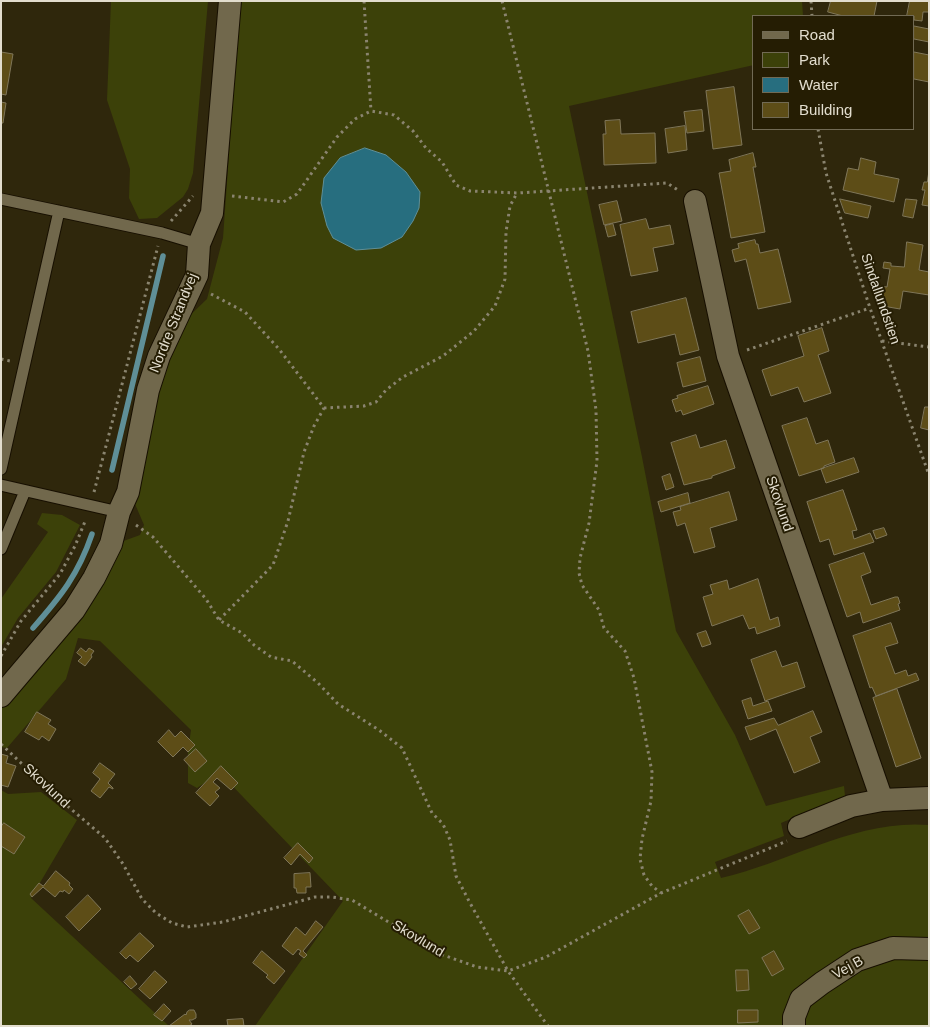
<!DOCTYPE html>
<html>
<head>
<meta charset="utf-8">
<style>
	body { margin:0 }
	#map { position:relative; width:930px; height:1027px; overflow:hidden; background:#2f270c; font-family:Helvetica,sans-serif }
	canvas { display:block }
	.frame { position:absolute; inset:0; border:2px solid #e2ddce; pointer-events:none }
	.legend { position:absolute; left:752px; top:15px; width:162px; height:115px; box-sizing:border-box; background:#251d03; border:1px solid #716a54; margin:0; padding:6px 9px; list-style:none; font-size:15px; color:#e2ddce }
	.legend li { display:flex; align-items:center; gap:10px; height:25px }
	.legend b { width:25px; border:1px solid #716a54 }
</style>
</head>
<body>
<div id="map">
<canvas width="930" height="1027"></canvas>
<div class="frame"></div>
<ul class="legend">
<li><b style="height:6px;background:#71684c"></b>Road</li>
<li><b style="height:14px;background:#3c4109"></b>Park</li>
<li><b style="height:14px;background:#276e7f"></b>Water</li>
<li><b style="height:14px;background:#5d4d17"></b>Building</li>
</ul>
</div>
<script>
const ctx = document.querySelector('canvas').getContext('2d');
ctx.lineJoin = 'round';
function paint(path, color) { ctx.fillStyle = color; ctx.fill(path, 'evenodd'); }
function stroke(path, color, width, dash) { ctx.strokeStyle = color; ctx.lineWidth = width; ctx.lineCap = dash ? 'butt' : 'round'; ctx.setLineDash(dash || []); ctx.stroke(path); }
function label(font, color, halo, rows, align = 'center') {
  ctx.font = font + ' Helvetica,sans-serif'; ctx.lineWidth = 4; ctx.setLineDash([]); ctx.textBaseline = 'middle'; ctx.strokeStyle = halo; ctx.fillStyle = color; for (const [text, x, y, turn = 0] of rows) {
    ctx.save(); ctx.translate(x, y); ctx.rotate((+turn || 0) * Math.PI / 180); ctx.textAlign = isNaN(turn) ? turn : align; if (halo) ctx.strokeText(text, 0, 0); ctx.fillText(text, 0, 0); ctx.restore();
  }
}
paint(new Path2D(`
	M111 1H208L193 173 188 189 183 197 157 218 139 219 129 198 130 169 107 100Z
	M240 1H802L803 16H754V65L569 106 642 457 676 631 735 735 766 806 844 786 845 796 781 823 784 836 715 862 721 878C790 862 856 819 929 825V1026H255L343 901 220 773 197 788 188 783V751L191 730 100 641 78 638 66 679 7 748 1 747V707L118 543 140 535 144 525 132 497 155 396 183 322 207 299 223 238Z
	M42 513 62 515 80 525 56 572 18 618 1 647V599L48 532 37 524Z
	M1 790 8 794 41 792 77 820 31 898 169 1026H1Z`), '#3c4109');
const water = new Path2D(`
	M365 148 386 155 406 172 420 192 419 208 413 221 402 237 381 248 356 250 333 238 327 226 321 203 324 178 340 158Z`);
paint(water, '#276e7f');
stroke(water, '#5f8f97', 1);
stroke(new Path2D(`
	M112 470 163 256
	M33 628C61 596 78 575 92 534`), '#5f8f97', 5.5);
const building = new Path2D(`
	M831 1H877L874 16H843L828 12Z
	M910 1H929V12H923L922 21 914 20V16H907Z
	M914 26 929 29V42L914 39Z
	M1 52 13 54 6 95 1 94Z
	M914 52 929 55V82L914 79Z
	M734 87 742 145 713 149 706 91Z
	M1 102 6 103 3 123H1Z
	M702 110 704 131 687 133 684 112Z
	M620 120 621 134 655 133 656 163 604 165 603 134H606L605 121Z
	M685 126 687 150 668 153 665 129Z
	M753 153 756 167H753L765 232 731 238 719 173 731 171 729 160Z
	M861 158 876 162 874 174 899 179 894 202 843 190 848 168 858 170Z
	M929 171V206L922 205 925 190H922L924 182H927Z
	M840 199 871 206 868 218 845 213Z
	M906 199 917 200 913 218 903 216Z
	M617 201 622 221 604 225 599 205Z
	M646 219 649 229 670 225 674 244 653 248 658 271 631 276 620 225Z
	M613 224 616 235 608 237 605 226Z
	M755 240 756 244H758L760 253 778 249 791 302 758 309 746 259 735 262 732 250 739 248 738 244Z
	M907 242 923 245 919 270 929 272V295L903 291 900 309 877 305 880 286 887 287 890 269 883 268 884 262 891 263V266L904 267Z
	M686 298 699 350 680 355 675 334 638 343 631 312Z
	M822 328 829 351 818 355 831 393 804 402 798 387 771 396 762 370 804 356 798 336Z
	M700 357 706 381 683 387 677 363Z
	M708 386 714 404 683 415 681 410 676 412 672 400 678 398 677 396Z
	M925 407H929V430L921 428Z
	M807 418 816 444 828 440 835 462 824 466V468L799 476 782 426Z
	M696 435 700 448 726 440 735 468 712 476V478L684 485 671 443Z
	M854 458 859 472 826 483 821 469Z
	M670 474 674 487 666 490 662 477Z
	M843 490 857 530 852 531 854 539 870 533 874 542 834 555 829 539 820 542 807 502Z
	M729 492 737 520 710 528 715 547 694 553 685 523 677 526 673 512 681 510 680 507Z
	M688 493 690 503 661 512 658 502Z
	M884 528 887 535 876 539 873 531Z
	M864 553 871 572 861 576 871 605 895 597H898L900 603 898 604 900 610 863 623 860 612 847 617 829 565Z
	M758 579 770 620 778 617 780 626 757 634 755 627 749 629 743 615 712 626 703 597 713 594 710 585 727 580 729 589Z
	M891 623 898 643 885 647 895 674 906 670 908 676 916 673 919 680 876 696 872 687 870 688 853 636Z
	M706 631 711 644 702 647 697 634Z
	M81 648 86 652 89 648 94 651 91 655 92 657 85 666 78 661 82 657 77 653Z
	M776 651 782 667 797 662 805 687 765 701 751 660Z
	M897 689 921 758 896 767 873 698Z
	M751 698 753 706 768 701 772 711 748 719 742 701Z
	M813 711 822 732 810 737 820 762 794 773 776 729 750 740 745 727 774 718 778 725Z
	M37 712 51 720 48 724 56 729 49 741 42 736 39 740 25 732Z
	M169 730 175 737 181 731 195 745 188 752 183 747 173 757 158 742Z
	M196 749 207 761 195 772 184 760Z
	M1 754 8 756 6 763 16 766 8 787 1 785Z
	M100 763 115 774 108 783 113 788V789L109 787 100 798 91 791 100 779 93 773Z
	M221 766 238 783 231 790 217 778 213 782 220 788 215 792 219 796 210 806 196 793Z
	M4 823 25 837 14 854 1 846V827Z
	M298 843 313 858 309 863 300 854 291 865 284 858Z
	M56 871 70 883 69 885 73 889 69 894 64 890 63 892 60 891 55 897 43 887 32 897 30 894 39 883 43 886Z
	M310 873 311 887H306V893H297L296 888H294V874Z
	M88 895 101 909 79 931 66 917Z
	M749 910 760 928 749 934 738 916Z
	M316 921 323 927 303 951 307 955 304 958 299 954 301 951 298 949 293 955 282 946 296 927 305 935Z
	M140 933 154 946 138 962 130 955 126 959 120 953Z
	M262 951 285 971 274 984 266 977 268 975 253 963Z
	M774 951 784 969 772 976 762 958Z
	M736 970H748L749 990 737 991Z
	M155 971 167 982 150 999 139 989Z
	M130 976 137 984 131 989 124 982Z
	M164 1004 171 1011 162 1021 154 1015Z
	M190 1010H194L196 1014V1018L192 1020H189L192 1024 189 1026H169L185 1014 186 1015 187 1012Z
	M738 1010H758V1022L738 1023Z
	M243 1019 244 1026H228L227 1020Z`);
paint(building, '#5d4d17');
stroke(building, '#7f7659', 1);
const lane = new Path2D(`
	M1 199 162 233 199 244
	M1 469 59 211
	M1 485 119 512
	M1 549 25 491`);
const street = new Path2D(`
	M695 201 728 356 882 800
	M1 696 74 610 94 578 111 544 119 512 128 492 148 390 159 356 197 275 199 244 212 213 230 1
	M799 827 851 806 882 800 929 798
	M794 1026V1017L801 999 822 983 857 960 893 948 929 949`);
stroke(lane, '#170f00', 13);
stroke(street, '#170f00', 24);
stroke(new Path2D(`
	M364 1 371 111
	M502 1 588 351 596 410 597 461 589 523 580 558 579 573 582 585 599 610 604 628 625 651 634 678 652 772 651 801 642 839 640 859 644 875 652 886 661 893
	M811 1 812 16
	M818 129 826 173 870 308 929 475
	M232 196 283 202 297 194 337 137 355 119 371 111 394 115 413 131 426 148 442 162 456 185 470 191 518 193 667 183 678 190
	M171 221 193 196
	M211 294 245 312 279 349 324 408 314 426 304 452 288 521 273 565 219 620
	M882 341 929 347
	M747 350 870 308
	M1 359 10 361
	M324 408 364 406 376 402 386 390 403 377 443 356 474 331 495 306 505 279 506 232 510 206 517 193
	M94 492 158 246
	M136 525 153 537 206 599 219 620 242 633 254 645 271 657 292 661 318 683 338 704 379 730 402 748 432 813 443 824 450 840 456 876 470 903 508 971 548 1026
	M1 656 21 621 60 574 75 546 86 519
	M1 744 58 798 105 838 123 864 142 899 156 913 172 923 187 927 223 922 315 897H332L352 900 443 955 477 967 508 971 546 957 661 893 787 841`), '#8a846f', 3, [2.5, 4]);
stroke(lane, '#71684c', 11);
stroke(street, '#71684c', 22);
label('14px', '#e2ddce', '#251d03', [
	["Sindallundstien",880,299,71],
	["Nordre Strandvej",174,323,-68],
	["Skovlund",779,504,71],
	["Skovlund",46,786,43],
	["Skovlund",418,939,31],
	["Vej B",848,968,-29]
]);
</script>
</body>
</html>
